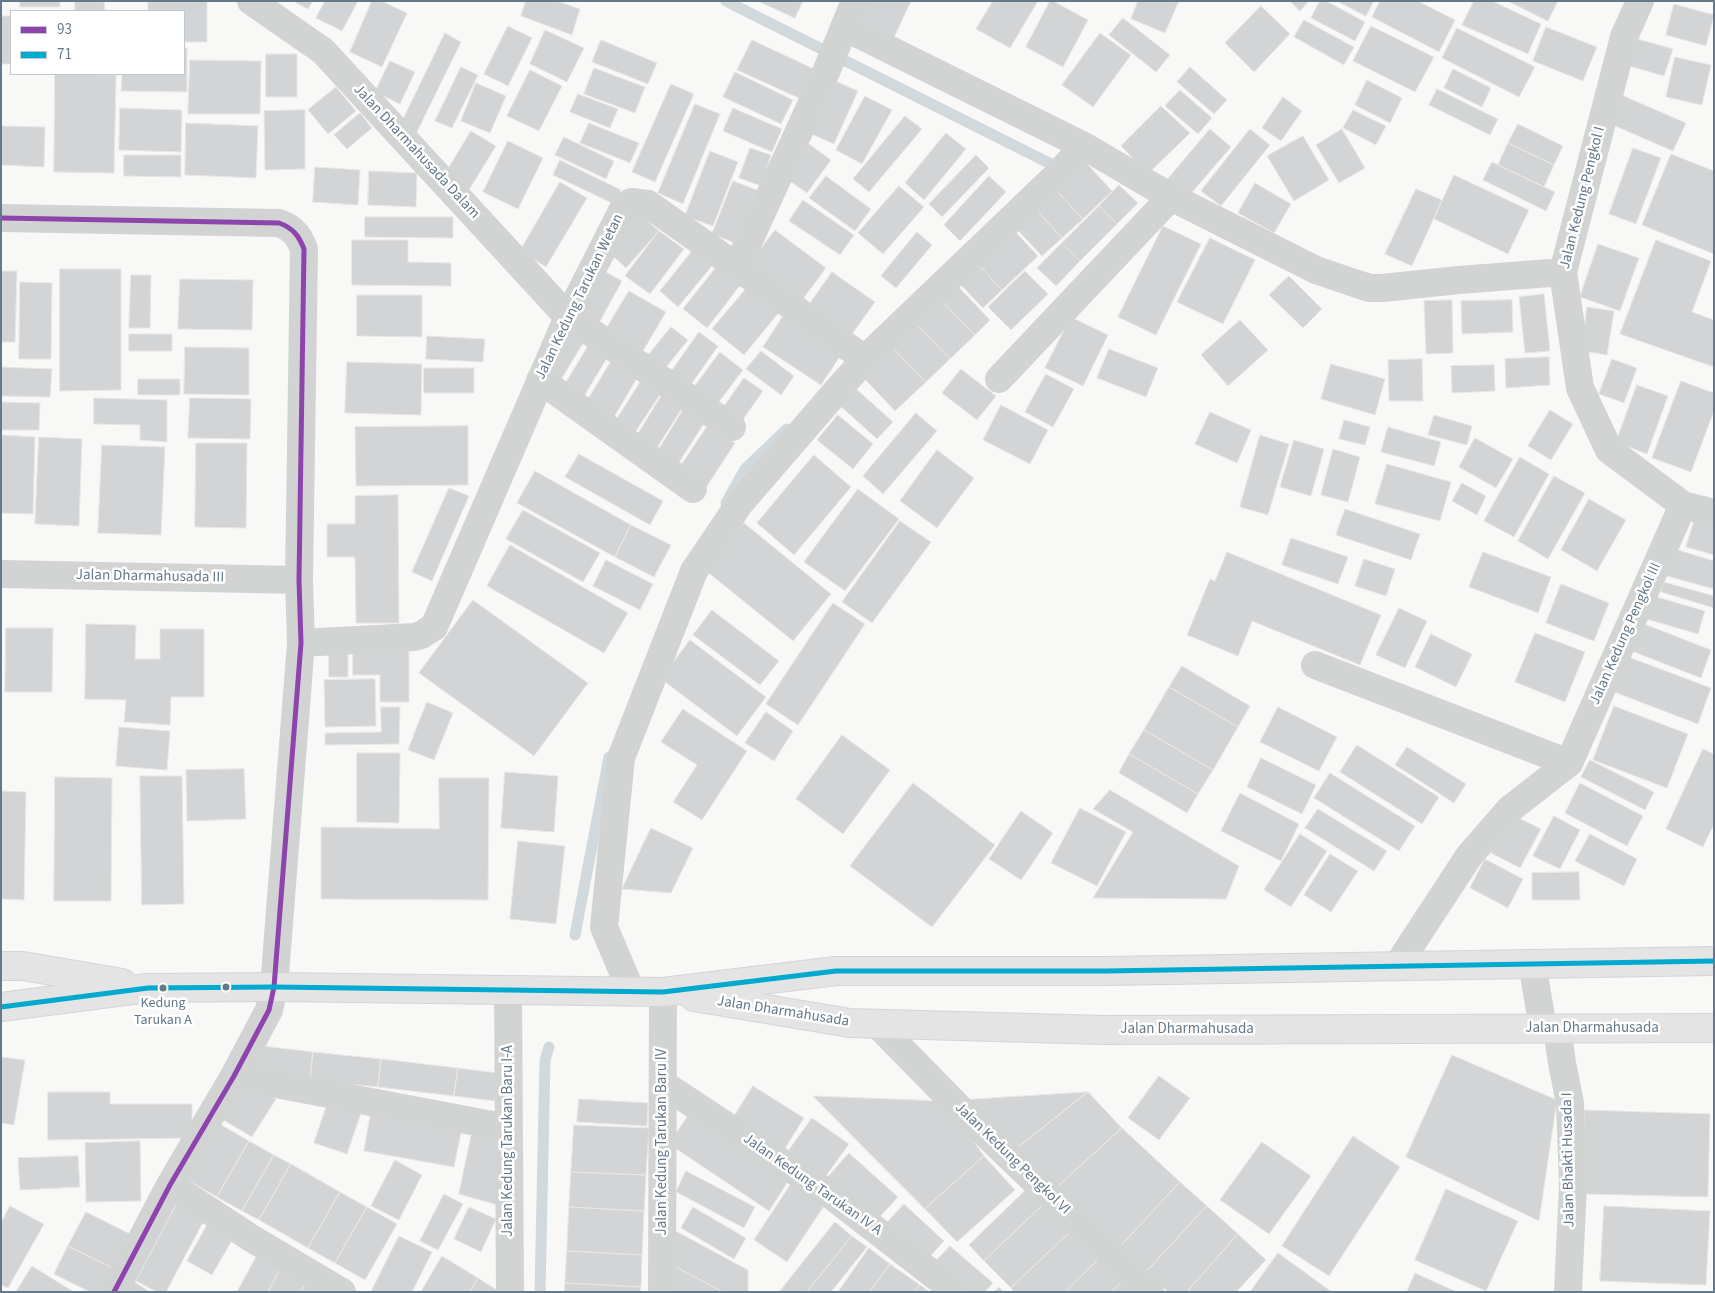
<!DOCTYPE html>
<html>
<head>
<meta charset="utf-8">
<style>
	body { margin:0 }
	#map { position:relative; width:1715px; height:1293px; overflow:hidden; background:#f8f8f7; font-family:"Source Sans 3",sans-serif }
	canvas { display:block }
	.frame { position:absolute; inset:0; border:2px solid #65798a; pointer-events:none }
	.legend { position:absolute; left:10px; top:10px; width:175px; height:65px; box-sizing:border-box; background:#fff; border:1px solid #c1c9d0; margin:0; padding:6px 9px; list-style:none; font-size:15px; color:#65798a }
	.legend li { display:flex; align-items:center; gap:10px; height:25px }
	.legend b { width:25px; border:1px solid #c1c9d0 }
</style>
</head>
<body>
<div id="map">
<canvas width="1715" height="1293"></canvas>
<div class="frame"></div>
<ul class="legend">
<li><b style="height:6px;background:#8e44ad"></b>93</li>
<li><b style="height:6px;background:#00a9ce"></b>71</li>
</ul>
</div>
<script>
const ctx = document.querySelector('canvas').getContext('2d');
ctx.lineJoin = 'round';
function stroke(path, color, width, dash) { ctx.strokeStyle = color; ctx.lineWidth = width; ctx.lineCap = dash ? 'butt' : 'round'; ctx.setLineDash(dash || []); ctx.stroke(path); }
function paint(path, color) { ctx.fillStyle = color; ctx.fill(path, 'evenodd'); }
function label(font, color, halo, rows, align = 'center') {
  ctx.font = font + ' "Source Sans 3",sans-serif'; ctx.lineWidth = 5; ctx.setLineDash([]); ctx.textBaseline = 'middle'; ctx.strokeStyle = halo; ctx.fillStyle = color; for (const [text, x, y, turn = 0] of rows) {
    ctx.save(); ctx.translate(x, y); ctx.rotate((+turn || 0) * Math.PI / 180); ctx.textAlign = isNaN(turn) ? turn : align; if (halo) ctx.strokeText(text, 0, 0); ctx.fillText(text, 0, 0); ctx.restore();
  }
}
stroke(new Path2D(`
	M726 1 1059 168 1056 170
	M726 503 745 469 787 429
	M575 935 609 757
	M540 1292 545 1060 549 1047`), '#d2d9dd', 11);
const building = new Path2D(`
	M20 1H60V7H20Z
	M75 1H104L105 11H75Z
	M148 1H207V42H184V11H148Z
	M293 1H313L308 9Z
	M325 1H358L342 31 316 18Z
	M372 1H381L407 13 382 67 350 52Z
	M526 1H557L580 9 572 35 521 16Z
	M758 1H803L795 18Z
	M866 1H911L892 42 855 25Z
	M993 1H1038L1010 48 976 29Z
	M1050 1H1053L1088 20 1063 67 1026 47Z
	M1138 1H1179L1165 33 1131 19Z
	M1290 1H1309L1300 11Z
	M1320 1H1326L1365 22 1355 41 1311 18Z
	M1337 1H1374L1366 16Z
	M1380 1H1418L1455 20 1439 52 1372 17Z
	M1474 1H1492L1541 24 1528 54 1462 25Z
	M1508 1H1558L1548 21Z
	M1674 4 1714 15 1706 46 1666 35Z
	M1261 6 1290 34 1254 72 1225 43Z
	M1 16H11V64H1Z
	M1123 18 1170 55 1156 72 1109 35Z
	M1304 20 1354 47 1344 65 1294 37Z
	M508 26 532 38 508 86 484 74Z
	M1371 26 1434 57 1415 92 1353 61Z
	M1546 27 1597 47 1583 81 1533 61Z
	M1457 28 1535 67 1519 97 1442 58Z
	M545 30 584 48 567 82 530 64Z
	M445 33 461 42 414 138 398 130Z
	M1100 33 1131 55 1093 107 1062 85Z
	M1634 38 1673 49 1664 76 1626 65Z
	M601 40 657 63 648 84 592 62Z
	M752 40 814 69 801 99 737 70Z
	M184 48H187V92L121 91 122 74H184Z
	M266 54H297V97H266Z
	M1675 57 1711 65 1702 105 1666 97Z
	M190 60 261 61 260 114H188Z
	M390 61 415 72 400 104 375 92Z
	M461 67 478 75 452 128 435 121Z
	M1190 67 1227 100 1214 114 1177 82Z
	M594 68 645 87 635 113 584 94Z
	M1453 69 1491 88 1482 107 1444 88Z
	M530 70 562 86 539 131 507 116Z
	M735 72 793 100 781 124 723 97Z
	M55 74 116 75 114 173 54 172Z
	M833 80 858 91 834 144 809 133Z
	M1367 80 1402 98 1390 123 1355 105Z
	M476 83 506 96 490 133 461 121Z
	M671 84 694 94 655 182 632 172Z
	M336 87 356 111 328 134 308 110Z
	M1437 89 1498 119 1490 135 1429 105Z
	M1180 90 1212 118 1198 134 1165 106Z
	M578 94 618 109 610 128 570 112Z
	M1619 94 1686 123 1673 151 1606 122Z
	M865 96 892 110 862 164 836 150Z
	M1283 97 1302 111 1281 141 1262 128Z
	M695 104 720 114 683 204 658 193Z
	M1161 106 1190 133 1148 174 1121 146Z
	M120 108 182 110 181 152 119 150Z
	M733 108 782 129 772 152 723 131Z
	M305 110V169L265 170 264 111Z
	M1353 110 1386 126 1376 145 1343 128Z
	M360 113 372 128 347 149 334 135Z
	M905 116 922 129 869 192 853 179Z
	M186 123 258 126 256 178 185 175Z
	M589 123 639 143 630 163 580 143Z
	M1518 124 1563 146 1554 165 1508 143Z
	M1 126 45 127 44 167 1 165Z
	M1210 129 1231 147 1188 197 1167 180Z
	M1250 129 1270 145 1221 206 1201 191Z
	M1342 129 1365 168 1339 183 1316 145Z
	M471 131 496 146 469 190 444 176Z
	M946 133 966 149 924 200 905 183Z
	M1303 136 1329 180 1294 201 1267 156Z
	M564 137 614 161 606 179 555 155Z
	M508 141 543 158 518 209 483 192Z
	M1508 143 1554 165 1544 187 1498 165Z
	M809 144 831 160 807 193 784 177Z
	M750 148 771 155 761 186 739 178Z
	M1633 148 1661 158 1636 224 1609 214Z
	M710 151 738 162 713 226 685 216Z
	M1671 154 1714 171V254L1642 225Z
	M124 155H181V177L124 176Z
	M976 155 989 168 942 217 929 204Z
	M1080 156 1112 191 1083 219 1050 184Z
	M560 160 621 190 614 204 553 175Z
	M1492 162 1555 192 1546 211 1483 180Z
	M315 167 360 170 358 205 313 202Z
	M369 171 417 173 416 207 368 205Z
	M1454 175 1529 210 1508 254 1434 219Z
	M826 176 871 209 855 231 809 198Z
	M989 176 1006 192 960 241 944 225Z
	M733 181 757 190 735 243 712 234Z
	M560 182 587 198 546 267 520 251Z
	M1255 183 1291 204 1274 233 1238 213Z
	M1050 184 1083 219 1062 238 1030 203Z
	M1119 185 1138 203 1117 224 1099 206Z
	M899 186 924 207 883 254 858 233Z
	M1416 189 1442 200 1412 266 1385 254Z
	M803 200 854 235 840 255 789 221Z
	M1030 203 1062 238 1042 256 1010 222Z
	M1099 206 1117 224 1080 261 1062 243Z
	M636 211 659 231 626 268 604 248Z
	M365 217H453V238L365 237Z
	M1010 226 1038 256 1002 290 974 260Z
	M1163 226 1201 244 1156 335 1118 317Z
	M775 230 826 268 797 307 745 270Z
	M659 231 684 249 650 294 625 276Z
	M917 232 932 245 896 288 881 276Z
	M1210 238 1255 260 1223 324 1177 302Z
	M352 240H408V262L451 263V286L352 285Z
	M1656 240 1711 261 1692 312 1714 320V367L1620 334Z
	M1062 243 1080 261 1056 286 1037 268Z
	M1598 244 1639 258 1620 311 1580 297Z
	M693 250 712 266 678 307 660 291Z
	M974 260 1002 290 983 308 954 278Z
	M718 265 742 283 707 328 683 309Z
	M60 269H121V390L60 391Z
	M602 270 622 281 599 323 579 312Z
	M1 271H17L15 342H1Z
	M1025 271 1048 294 1011 330 988 307Z
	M832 272 875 302 847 341 804 312Z
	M131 275H151L150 328H129Z
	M1289 276 1322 309 1303 328 1269 295Z
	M180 279 253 280 252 330 178 329Z
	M953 281 990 320 975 335 937 296Z
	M20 282 52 283 51 359H19Z
	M750 284 781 310 744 355 712 329Z
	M629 291 666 312 643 351 606 329Z
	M1544 294 1550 351 1525 353 1519 297Z
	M357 295H422V337L357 336Z
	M937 296 975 335 950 359 912 320Z
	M1452 300 1453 353 1426 354 1424 301Z
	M1512 300 1513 332 1462 334 1461 301Z
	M1587 307 1614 311 1607 355 1582 351Z
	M787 310 845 349 821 385 763 347Z
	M1071 317 1108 335 1083 386 1045 368Z
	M912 320 950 359 926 382 888 343Z
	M1240 320 1268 350 1228 386 1201 355Z
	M671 327 688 340 663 371 646 358Z
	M699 332 718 346 690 386 671 372Z
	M573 333 585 340 559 383 547 376Z
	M129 334H172V351H129Z
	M427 336 485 339 483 362 426 359Z
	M888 343 926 382 895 411 858 372Z
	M588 346 607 358 580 403 561 391Z
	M185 347 249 348V395L184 394Z
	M1109 349 1158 368 1146 397 1097 378Z
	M761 351 794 376 781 395 746 369Z
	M720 352 743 370 715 407 692 390Z
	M1549 357 1550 385 1506 388 1505 359Z
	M613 358 640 373 610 424 583 408Z
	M1422 359 1423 401H1389L1388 360Z
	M1612 359 1637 368 1624 403 1599 394Z
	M347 362 422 364 421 415 345 413Z
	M1331 364 1385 379 1375 415 1321 399Z
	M1494 365 1495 391 1452 393 1451 366Z
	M1 367 52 369 50 397 1 396Z
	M424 368H474V393H424Z
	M961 369 996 396 977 420 942 393Z
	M1046 374 1074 389 1053 427 1025 412Z
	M643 378 663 390 630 440 611 428Z
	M744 378 763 391 737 428 718 415Z
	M138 379H180V395H138Z
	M1681 381 1714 393V411L1691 472 1652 458Z
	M1637 385 1668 396 1647 454 1616 442Z
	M853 386 893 422 877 439 837 403Z
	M663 393 684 405 653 454 633 442Z
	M94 398 167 400V442L140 440V425L94 424Z
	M190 398 251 399 250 439 188 438Z
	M1 402 40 403 39 430H1Z
	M1001 405 1048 430 1030 464 983 440Z
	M684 408 705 422 676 467 656 454Z
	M1550 410 1573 424 1551 460 1528 446Z
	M1210 412 1251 430 1237 463 1195 444Z
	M916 413 937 431 883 494 863 476Z
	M838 415 873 444 853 469 817 440Z
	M1434 415 1472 426 1467 445 1428 435Z
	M1344 420 1370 427 1365 445 1339 439Z
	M708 425 735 443 707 486 680 467Z
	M468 426V485L356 486 355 427Z
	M1388 427 1441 442 1434 466 1381 452Z
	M2 435 35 437 33 514 1 513Z
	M1260 435 1289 444 1268 515 1240 507Z
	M39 437 82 439 79 526 35 524Z
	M1475 438 1513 459 1496 488 1459 467Z
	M1294 440 1324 449 1311 496 1280 487Z
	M196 443H247L246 528 195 527Z
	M102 445 165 447 161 535 98 533Z
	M1333 449 1360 457 1348 502 1321 495Z
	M937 450 974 478 937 528 900 501Z
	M579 454 663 501 650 525 565 477Z
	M814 455 851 487 794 555 757 523Z
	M1520 457 1549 474 1514 537 1484 521Z
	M1387 464 1451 482 1440 521 1375 504Z
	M535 471 631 525 615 557 517 503Z
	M1554 476 1585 493 1548 559 1518 541Z
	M1462 483 1486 496 1477 515 1452 501Z
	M449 488 469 496 432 581 412 572Z
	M858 489 899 519 845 591 804 562Z
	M398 495 399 623H356L355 557H327V524H355V496Z
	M1589 499 1626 520 1597 571 1561 550Z
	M1345 509 1420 534 1411 560 1336 535Z
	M523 510 600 553 583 582 506 539Z
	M900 521 931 542 872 623 842 602Z
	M1694 521 1714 527V555L1686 547Z
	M744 523 831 594 793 641 705 570Z
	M631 525 671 545 654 577 615 557Z
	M1291 538 1348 557 1338 584 1282 565Z
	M510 545 628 613 604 653 487 586Z
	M1671 548 1714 561V589L1663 575Z
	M1227 552 1381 615 1360 665 1252 621 1238 656 1187 635 1210 579 1215 581Z
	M1483 552 1551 577 1538 613 1469 587Z
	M1364 559 1395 569 1386 596 1355 586Z
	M606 560 653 584 640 610 593 586Z
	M1664 582 1714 596V608L1661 592Z
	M1561 584 1609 603 1594 641 1546 623Z
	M1650 595 1705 611 1698 634 1643 618Z
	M473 600 588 683 534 756 419 673Z
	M833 603 865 624 798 725 766 704Z
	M1399 608 1427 621 1405 668 1376 655Z
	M712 610 779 661 760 685 693 635Z
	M1634 620 1711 650 1701 678 1624 648Z
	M86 624 136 625 135 659H160V629H204V697H171L170 725 124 722 126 700 85 699Z
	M6 628H53L52 692H5Z
	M1535 633 1585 652 1565 702 1515 682Z
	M1431 634 1472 654 1456 687 1415 667Z
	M690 640 766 697 737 736 661 679Z
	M353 646H409V702H380V675H353Z
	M329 648H348V677H329Z
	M1623 655 1711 688 1698 724 1609 690Z
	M1182 666 1250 706 1238 727 1169 687Z
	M375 679 376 726 325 727 324 680Z
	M1169 687 1238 727 1213 770 1144 730Z
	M427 702 453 713 434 760 408 750Z
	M1614 706 1688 734 1667 788 1593 760Z
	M381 707H400L399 744 325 745V733L381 732Z
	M1278 707 1337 737 1319 771 1260 742Z
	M683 709 747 751 702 820 673 802 697 765 661 742Z
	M766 712 793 731 774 761 745 743Z
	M119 727 170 731 167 770 116 766Z
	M1144 730 1213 770 1198 794 1129 754Z
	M842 735 890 770 843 834 796 799Z
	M1357 745 1439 797 1422 824 1340 772Z
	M1407 747 1466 784 1454 803 1395 765Z
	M1703 749 1714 754V824L1703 847 1666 829Z
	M357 753H400L399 823 357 822Z
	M1129 754 1198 794 1187 813 1119 773Z
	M1261 758 1316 785 1302 814 1247 787Z
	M1590 760 1654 792 1645 810 1581 777Z
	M244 769 246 819 187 821 186 770Z
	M505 772 558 776 554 832 501 828Z
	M1330 773 1415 826 1399 851 1314 798Z
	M140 776H182L184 904 142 905Z
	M55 777 112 778 111 901H54Z
	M439 778H489L488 900 321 899V827L439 829Z
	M913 783 995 845 932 927 850 866Z
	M1580 783 1643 816 1627 846 1565 813Z
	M1110 790 1239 866 1226 899 1093 898 1133 832 1093 809Z
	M1 791 26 792 24 900 1 899Z
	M1240 793 1299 824 1281 861 1221 831Z
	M1080 808 1126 832 1097 886 1051 863Z
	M1318 809 1387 851 1374 871 1305 828Z
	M1021 811 1053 833 1021 880 989 859Z
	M1511 814 1541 829 1520 868 1491 853Z
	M1554 816 1580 830 1560 869 1533 856Z
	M651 828 693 848 671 893 622 889Z
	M1300 834 1327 851 1291 907 1264 890Z
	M1590 834 1637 859 1624 886 1575 861Z
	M518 841 565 846 556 924 510 919Z
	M1330 854 1358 871 1331 912 1304 895Z
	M1485 859 1523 879 1508 908 1470 888Z
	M1579 872 1580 900H1532V873Z
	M255 1045 313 1052 310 1080 251 1073Z
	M313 1052 381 1059 378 1087 310 1080Z
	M1452 1055 1557 1100 1539 1221 1406 1157Z
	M1 1057 25 1060 14 1125 1 1123Z
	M381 1059 458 1068 454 1096 378 1087Z
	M458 1068 498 1073 495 1101 454 1096Z
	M1159 1076 1190 1098 1159 1140 1128 1118Z
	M244 1080 276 1099 252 1137 220 1118Z
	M753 1086 804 1118 784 1150 733 1118Z
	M48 1092H110V1104H192V1138L48 1140Z
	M1088 1092 1011 1153 962 1100Z
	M1088 1092 1122 1128 1053 1191 1011 1153Z
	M330 1096 363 1107 347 1154 314 1143Z
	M813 1096 944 1101 984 1156 925 1209Z
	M579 1099 648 1103 647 1126 577 1122Z
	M372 1106 463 1123 454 1167 364 1151Z
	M1585 1110 1710 1114 1708 1197 1583 1194Z
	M690 1113 789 1180 769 1211 669 1144Z
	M812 1118 849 1144 823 1180 786 1154Z
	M218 1123 249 1141 217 1197 186 1179Z
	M574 1125 649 1128 646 1175 571 1172Z
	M473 1127 501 1133V1206L459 1194Z
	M1122 1128 1180 1182 1119 1248 1053 1191Z
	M1353 1136 1400 1167 1329 1276 1282 1246Z
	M140 1141 141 1201 86 1202 85 1143Z
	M249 1141 274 1155 242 1211 217 1197Z
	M1262 1142 1311 1176 1269 1234 1220 1200Z
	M849 1153 898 1197 877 1220 828 1177Z
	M274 1155 291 1164 259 1220 242 1211Z
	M78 1156 80 1187 20 1190 18 1158Z
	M984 1156 1015 1190 957 1242 925 1209Z
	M395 1160 422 1175 399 1220 371 1206Z
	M291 1164 340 1192 308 1248 259 1220Z
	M686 1171 755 1207 744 1228 676 1192Z
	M571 1172 646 1175 644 1211 569 1207Z
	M1180 1182 1207 1206 1146 1272 1119 1248Z
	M791 1184 824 1206 787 1262 754 1240Z
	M1031 1185 1047 1201 984 1261 969 1245Z
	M1446 1189 1518 1221 1486 1291 1415 1260Z
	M340 1192 367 1207 335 1263 308 1248Z
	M444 1194 463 1204 438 1250 420 1241Z
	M181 1196 209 1211 166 1292H157L136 1281Z
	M1047 1201 1073 1229 1011 1288 984 1261Z
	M904 1204 944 1241 924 1263 883 1227Z
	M10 1206 44 1224 8 1288 1 1285V1223Z
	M1207 1206 1238 1234 1187 1292H1168L1146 1272Z
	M1604 1206 1710 1211 1706 1285 1600 1281Z
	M367 1207 397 1224 365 1280 335 1263Z
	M469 1207 496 1219 481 1252 454 1239Z
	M569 1207 644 1211 642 1255 567 1251Z
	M693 1207 746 1238 734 1259 681 1228Z
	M86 1212 136 1237 119 1271 68 1246Z
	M211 1218 236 1233 212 1275 187 1261Z
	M835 1222 852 1236 807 1292H781L780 1291Z
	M668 1227 748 1270V1292H723L670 1264Z
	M1073 1229 1100 1258 1065 1292H1014L1011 1288Z
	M1238 1234 1266 1260 1236 1292H1187Z
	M399 1236 432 1252 412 1292H371Z
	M852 1236 867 1247 831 1292H807Z
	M68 1246 119 1271 108 1292H90L54 1274Z
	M950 1246 993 1283 985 1292H963L932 1265Z
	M869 1248 890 1264 870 1292H838Z
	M567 1251 642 1255 641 1287 565 1283Z
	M259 1252 283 1264 268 1292H237Z
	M1278 1253 1332 1292H1250Z
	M442 1256 478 1278 470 1292H421Z
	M1100 1258 1123 1281 1112 1292H1065Z
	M283 1264 309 1278 301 1292H268Z
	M670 1264 723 1292H669Z
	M890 1264 920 1285 915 1292H870Z
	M32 1266 74 1292H16Z
	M1415 1273 1457 1292H1407Z
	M309 1278 325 1292H301Z
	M478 1278 500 1292H470Z
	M133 1281 150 1292H126Z
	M1123 1281 1133 1292H1112Z
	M565 1283 641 1287 640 1292H565Z
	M920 1285 930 1292H915Z
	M999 1287 1004 1292H994Z`);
paint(building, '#d2d4d5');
stroke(building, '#e7e7e6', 1);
const primary = new Path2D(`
	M1 966H23L122 983
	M694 997 850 1023 1104 1030 1714 1028
	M1 1007 148 988 274 987 663 992 836 971H1106L1714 961`);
stroke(primary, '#d3d5d6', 30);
stroke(new Path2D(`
	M251 1 323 51 568 317 732 427
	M1640 1 1624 37 1563 272 1580 388 1609 450 1683 505 1714 513
	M844 27 1084 146 1171 197 1316 270 1360 285 1370 288H1382L1459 280 1563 272
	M1 218 279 223C293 228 299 236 304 249L299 580 301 643 274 987 269 1010 234 1076 170 1185 114 1292
	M737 267 855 352
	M999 379 1171 197
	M540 380 693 489
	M1 574 299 580
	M301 643 414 637 421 635 434 627 568 317 624 207 631 202 648 204 737 267 826 72 855 1
	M1315 665 1569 763
	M1532 963 1543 1028
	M1397 966 1469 856 1510 809 1569 763 1683 505
	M508 990 510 1292
	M631 991 604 927 621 758 694 571 740 503 841 386 872 352 1058 174 1084 146
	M877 1024 968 1117 1150 1292
	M1557 1029 1562 1063 1570 1103 1573 1185 1568 1292
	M234 1076 508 1128
	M663 1084 828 1193 956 1292
	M170 1185 251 1238 342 1292
	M662 1292 663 992`), '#d2d3d3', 28);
stroke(primary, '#e4e4e4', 28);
stroke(new Path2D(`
	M1 218 279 223C293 228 299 236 304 249L299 580 301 643 274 987 269 1010 234 1076 170 1185 114 1292`), '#8e44ad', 5);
stroke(new Path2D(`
	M1 1007 148 988 274 987 663 992 836 971H1106L1714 961`), '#00a9ce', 5);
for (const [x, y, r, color] of [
	[226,987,4.5,"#65798a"],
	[163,988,4.5,"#65798a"]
]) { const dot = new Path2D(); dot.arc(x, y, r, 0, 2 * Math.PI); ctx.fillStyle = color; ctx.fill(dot); stroke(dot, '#fff', 2); }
label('14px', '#65798a', '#fff', [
	["Kedung",163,1004],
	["Tarukan A",163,1021]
]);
label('15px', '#65798a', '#fff', [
	["Jalan Dharmahusada Dalam",416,152,47],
	["Jalan Kedung Pengkol I",1583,198,-76],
	["Jalan Kedung Tarukan Wetan",580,297,-64],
	["Jalan Dharmahusada III",150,577,1],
	["Jalan Kedung Pengkol III",1626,634,-66],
	["Jalan Dharmahusada",783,1012,9],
	["Jalan Dharmahusada",1592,1029],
	["Jalan Dharmahusada",1187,1030],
	["Jalan Kedung Tarukan Baru I-A",509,1141,-90],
	["Jalan Kedung Tarukan Baru IV",663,1142,-90],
	["Jalan Kedung Pengkol VI",1012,1159,44],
	["Jalan Bhakti Husada I",1569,1160,-91],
	["Jalan Kedung Tarukan IV A",812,1185,35]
]);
</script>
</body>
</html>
